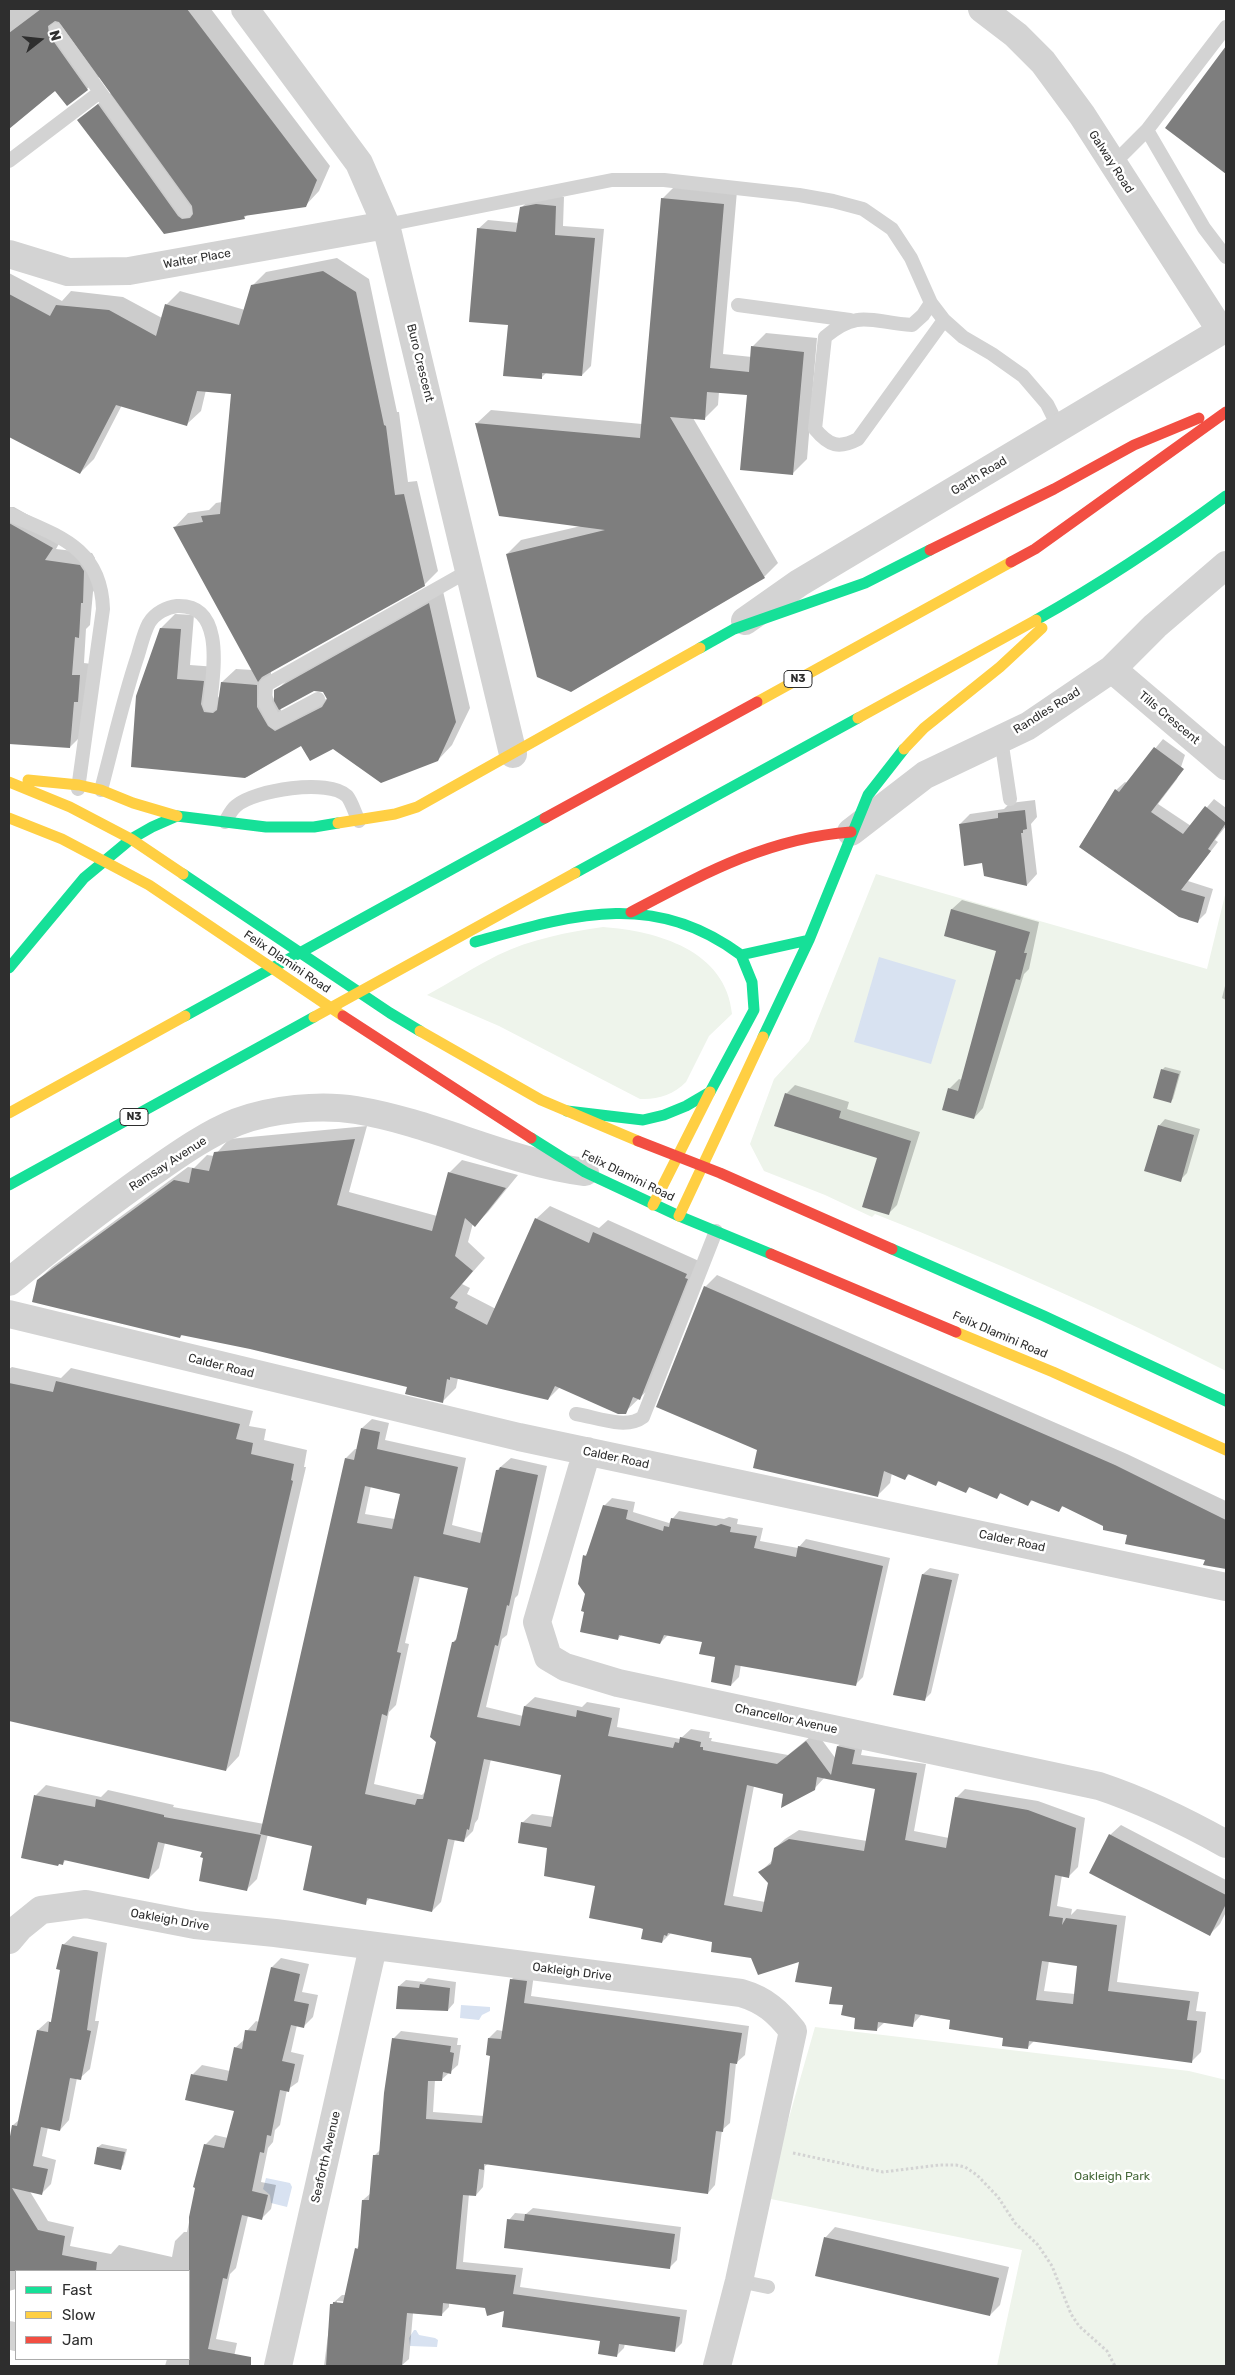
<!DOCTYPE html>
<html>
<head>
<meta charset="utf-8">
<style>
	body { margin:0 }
	#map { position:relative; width:1235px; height:2375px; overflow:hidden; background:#fff; font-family:Rubik,sans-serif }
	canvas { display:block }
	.frame { position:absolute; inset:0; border:10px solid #2e2e2e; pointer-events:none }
	.legend { position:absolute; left:15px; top:2270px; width:175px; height:90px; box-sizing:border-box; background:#fff; border:1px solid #ababab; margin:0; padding:6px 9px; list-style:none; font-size:15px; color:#2e2e2e }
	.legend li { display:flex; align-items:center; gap:10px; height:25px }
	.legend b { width:25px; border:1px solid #ababab }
	.north { position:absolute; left:15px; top:15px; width:50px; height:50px; -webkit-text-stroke:4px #fff; paint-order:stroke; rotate:74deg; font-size:14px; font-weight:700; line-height:20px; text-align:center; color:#2e2e2e }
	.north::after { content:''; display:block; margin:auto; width:18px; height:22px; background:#2e2e2e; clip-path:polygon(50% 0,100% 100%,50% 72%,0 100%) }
</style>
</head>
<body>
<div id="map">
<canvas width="1235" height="2375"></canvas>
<div class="frame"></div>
<ul class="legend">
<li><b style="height:6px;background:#16e098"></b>Fast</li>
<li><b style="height:6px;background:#ffcf43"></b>Slow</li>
<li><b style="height:6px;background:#f24e42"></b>Jam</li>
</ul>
<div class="north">N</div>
</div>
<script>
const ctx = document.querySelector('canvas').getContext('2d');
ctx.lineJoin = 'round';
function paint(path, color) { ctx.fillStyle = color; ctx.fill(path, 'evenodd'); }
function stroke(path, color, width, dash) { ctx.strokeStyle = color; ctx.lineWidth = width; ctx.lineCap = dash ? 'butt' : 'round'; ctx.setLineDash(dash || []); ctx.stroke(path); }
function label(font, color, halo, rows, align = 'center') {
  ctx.font = font + ' Rubik,sans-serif'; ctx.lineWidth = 5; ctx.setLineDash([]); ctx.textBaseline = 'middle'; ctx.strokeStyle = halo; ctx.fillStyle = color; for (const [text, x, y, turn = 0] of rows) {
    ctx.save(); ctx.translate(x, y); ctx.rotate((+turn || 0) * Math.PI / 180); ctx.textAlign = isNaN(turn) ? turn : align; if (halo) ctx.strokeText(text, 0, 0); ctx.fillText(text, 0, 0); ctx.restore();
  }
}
paint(new Path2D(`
	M876 874 1207 969 1226 891V1371C1112 1313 994 1261 875 1214L872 1217 825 1195 764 1171 750 1144 774 1079 809 1041Z
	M603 927C657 931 726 950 732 1014L709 1036 686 1082C673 1095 657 1100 640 1099L499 1026 427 995C451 982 474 967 498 955 531 939 568 932 603 927Z
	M815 2027 1189 2071 1226 2080V2366H997L1022 2250 766 2198Z`), '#eef4eb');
paint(new Path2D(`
	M879 957 956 980 931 1064 854 1042Z
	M461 2005 490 2007V2011L482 2015 479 2020 460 2018Z
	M266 2178 290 2183 292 2187 287 2207 271 2203 270 2195 263 2189Z
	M414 2330H416L419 2335 435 2338 438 2340 437 2347 410 2346 409 2338Z`), '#d8e2f1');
paint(new Path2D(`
	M9 9H211L330 166 319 191 305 206 248 214 244 218 164 233 79 120 112 92 100 76 87 89 56 90 9 127Z
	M1226 48V172L1167 128Z
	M676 185 737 191 723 354 752 357V347L766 333 817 338 807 459 793 473 748 394 719 392 718 405 704 419 693 418 778 563 764 577 507 554 521 540 581 526 477 423 491 410 642 424 662 199Z
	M546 195 564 197 563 226 604 229 591 366 582 375 547 372 541 378 509 324 478 229 488 220 519 223 521 208 531 198Z
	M337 258 369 279 397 412H399L408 482 417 481 438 571 424 585 271 671V693L275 701 276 691 290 677 443 591 470 708 452 745 438 760 302 744 247 777 132 766 161 628 175 614 194 615 190 665 217 667 215 690 220 700 222 682 236 669 253 670 175 527 188 513 209 510 216 503 222 502 232 393 206 390 201 411 187 424 122 405 94 459 80 473 9 435V273L62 301 71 291 123 297 162 318 166 305 180 291 245 310 252 286 266 272ZM314 690 324 691 328 698 294 716H284L280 708Z
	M9 507H14L64 535 56 549 92 553 95 558V589L93 592 90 625 86 629 84 663 92 664 82 735 70 747 9 742Z
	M1163 739 1185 755 1177 779 1158 804 1191 826 1214 799 1226 808V826L1215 840 1218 842 1188 881 1213 889 1206 913 1198 921 1080 846 1116 790 1125 782 1127 783Z
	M1035 800 1037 817 1031 824 1037 874 1027 885 983 862 960 824 970 814 1004 809 1010 803Z
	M962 900 1039 922 1029 969 1024 974 983 1108 974 1118 949 1089 959 1079 962 1080 998 950 945 935 952 909Z
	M1226 982V1000L1222 998Z
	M1165 1067 1181 1071 1173 1099 1170 1102 1162 1070Z
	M795 1085 849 1102 847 1109 920 1132 897 1205 888 1214 879 1157 786 1094Z
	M1165 1119 1200 1129 1187 1173 1180 1180 1159 1126Z
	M367 1126 349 1192 437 1216 449 1173 462 1160 518 1175 488 1212 475 1225 473 1223 468 1242 485 1258 462 1284 470 1288 467 1294 496 1309 536 1219 550 1206 599 1228 608 1220 699 1261 653 1385 625 1412 560 1387 548 1399 458 1378 456 1388 443 1401 408 1386 251 1347 183 1334 180 1337 38 1280 52 1267 188 1167 194 1168 207 1155 214 1156 229 1139Z
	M717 1275 1127 1454 1226 1501V1568L1205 1564 1207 1559 1129 1535 1064 1505 1059 1510 1033 1500 1028 1504 1001 1493 997 1497 971 1486 966 1491 940 1480 936 1485 910 1474 905 1478 892 1473 890 1483 878 1495 759 1449 705 1287Z
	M12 1367 61 1378 71 1368 253 1411 249 1426 266 1429 264 1440 307 1450 304 1467H306L239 1756 226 1770 9 1719V1369Z
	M372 1419 389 1423 385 1440 466 1458 452 1525 483 1533 497 1470 511 1458 547 1466 518 1595 515 1598 507 1635 502 1639 486 1707 523 1716 525 1706 535 1697 582 1707 587 1702 620 1708 617 1727 680 1739 691 1729 710 1732 709 1738H712L711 1741 788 1755 816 1732 836 1759 838 1746 847 1737 864 1741 861 1755 926 1764 914 1831 949 1838 956 1798 965 1789 1038 1801 1085 1818 1078 1867 1068 1877 1062 1875 1057 1906 1072 1909 1071 1915 1077 1909 1126 1916 1117 1982 1199 1992 1196 2011 1206 2012 1201 2052 1192 2061 1035 2040 1028 2047 1005 2037 951 2019 922 2014 912 2025 885 2022 876 2030 857 2017 844 2004 833 1986 800 1960 752 1957 713 1941 671 1933 662 1942 522 1823 532 1814 554 1817 563 1774 491 1759 478 1819 475 1823 473 1831 463 1841 455 1839 441 1902 432 1911 371 1897 365 1903 314 1845 268 1834 257 1879 246 1890 205 1857 203 1851 165 1843 159 1868 149 1878 67 1859 63 1863 36 1795 46 1785 101 1797 108 1790 174 1805 173 1807 264 1824 346 1458 355 1449H358L362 1428ZM371 1486 402 1493 395 1519 365 1514ZM420 1576 469 1587 458 1637 453 1642 438 1741 426 1791 422 1795 374 1784 389 1712 396 1705 409 1644 405 1643ZM825 1777 877 1788 867 1841 799 1830 785 1839 775 1848 773 1860 760 1872 769 1882 765 1902 733 1896 754 1786 785 1793 814 1789ZM1049 1961 1079 1965 1075 1994 1044 1991Z
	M612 1498 635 1502 633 1512 669 1523 679 1511 724 1519 729 1517 738 1519 737 1524 763 1528 760 1541 798 1548 806 1539 890 1558 863 1677 855 1685 741 1664 739 1677 731 1685 717 1656 703 1641 668 1635 660 1643 622 1634 618 1639 585 1611V1556L588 1552 604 1506Z
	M930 1568 959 1574 931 1693 924 1700 923 1574Z
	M1121 1825 1226 1880V1912L1220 1924 1210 1934 1110 1835Z
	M73 1936 107 1943 95 2021H99L90 2069 80 2078H77L69 2120 60 2130 48 2127 42 2156 56 2160 51 2184 42 2193 29 2190 48 2221 74 2227 70 2246 111 2254 119 2245 172 2257 175 2241 184 2232H187L205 2145 215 2135 228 2138 235 2110 193 2074 202 2065 230 2071 235 2048 245 2039 247 2031 256 2021 259 2022 272 1967 281 1958 309 1964 302 1992 318 1995 313 2017 304 2026 297 2025 291 2052 304 2055 298 2082 287 2090 280 2125 275 2130 273 2142 268 2148 261 2182 276 2185 271 2209 261 2219 248 2216 236 2268 230 2274 216 2339 237 2343 232 2366H165L167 2359H189V2271H16V2289L9 2291V2170L13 2147V2125L19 2120 38 2030 48 2021 51 2022 62 1969 63 1945Z
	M519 1972 534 1974 531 1996 749 2026 745 2055 736 2063 730 2123 722 2130 715 2185 708 2193 488 2164 485 2166 483 2187 476 2195 469 2194 463 2262 523 2268 520 2287 687 2310 682 2343 675 2350 625 2343 624 2348 616 2356 602 2340 506 2309 449 2303V2307L441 2315 413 2313 409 2359 401 2366H324L332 2304 342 2295H346L356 2249 359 2246 363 2200 371 2193 375 2155 381 2149 393 2039 401 2031 458 2038 457 2045H461L458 2065 441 2080H435L433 2112 484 2116 492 2055 487 2054 489 2038 497 2030 503 2031 511 1980ZM337 2301 350 2302 349 2305 337 2303Z
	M428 1978 456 1982 454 2003 448 2010 399 1986 406 1980 424 1982Z
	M102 2144 127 2149 123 2165 120 2168 98 2147Z
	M533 2208 681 2227 677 2260 670 2267 509 2220 515 2213 526 2214Z
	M835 2227 1009 2267 1000 2305 990 2315 825 2238Z`), '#0003');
paint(new Path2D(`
	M41 9H187L317 180 306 207 244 216 245 219 164 234 77 120 98 104 178 216 182 219 190 218 193 214 192 206 59 22 55 21 48 26 49 35 88 90 67 106 55 91 9 129V33Z
	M1226 46V174L1165 128Z
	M661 198 724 204 710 368 749 372 751 346 804 352 793 475 740 470 747 395 707 392 705 420 670 417 765 578 571 692 537 677 506 554 605 530 499 516 475 423 640 438Z
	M536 204 556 206 555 235 595 238 582 376 542 373V379L503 376 508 325 469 322 477 228 516 232 520 207Z
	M323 271 356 292 384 425 386 426 395 495 404 494 425 586 262 677 258 682 173 527 203 522 201 516 220 514 231 394 197 391 187 426 116 405 80 474 9 437V294L50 316 56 305 109 310 156 336 165 304 239 325 251 285Z
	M9 523 53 548 45 560 80 565 84 571 83 603H81L79 638 75 637 72 675H80L78 702H74L70 748 9 744Z
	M429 603 456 722 438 761 381 783 333 749 310 761 301 746 245 778 131 767 136 696 160 628 181 629 177 679 204 681 201 704 204 712 213 713 217 710 221 682 257 685V707L268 726 275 731 322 707 327 699 323 692 314 691 279 710 274 701V690Z
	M1154 747 1184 769 1151 812 1183 834 1205 806 1226 823 1208 849 1211 851 1181 890 1205 897 1198 923 1179 917 1079 847 1115 789 1119 792Z
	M1025 810 1027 829 1023 830V833H1021L1027 886 984 876 982 863 964 866 959 824 998 818V813Z
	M951 909 1030 932 1024 953H1027L1020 980 1016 979 974 1119 942 1110 948 1088 958 1091 996 951 944 936Z
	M1161 1069 1179 1074 1171 1103 1153 1098Z
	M785 1093 841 1111 839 1118 911 1141 889 1215 862 1207 877 1158 774 1126Z
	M1158 1125 1194 1135 1181 1182 1144 1171Z
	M355 1139 337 1205 432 1231 448 1172 506 1188 475 1227 465 1218 455 1256 473 1271 450 1298 458 1302 455 1308 487 1325 535 1218 589 1243 593 1232 687 1274 685 1278 688 1279 640 1400 633 1397 626 1414H618L555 1386 548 1400 450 1377V1380L447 1379 443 1403 405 1394 407 1387 250 1349 181 1335 180 1338 32 1302 37 1280 174 1180 189 1183 192 1168 209 1171 214 1152Z
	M704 1286 1115 1465 1226 1520V1569L1203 1565 1205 1560 1125 1544 1127 1535 1103 1530V1526L1062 1506 1059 1512 1031 1500 1028 1506 1000 1493 997 1499 969 1487 966 1493 938 1481 936 1486 908 1474 905 1480 884 1471 878 1497 753 1468 757 1450 656 1407Z
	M56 1381 240 1424 236 1439 253 1443 251 1454 294 1464 291 1480 293 1481 226 1771 9 1721V1383L53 1392Z
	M361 1428 380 1432 377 1449 458 1467 443 1534 480 1543 496 1470H499L500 1467 538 1475 509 1606 507 1605 498 1646 495 1645 477 1717 520 1726 524 1706 576 1717 577 1710 612 1718 608 1736 673 1748 675 1742 679 1743 680 1737 701 1742 700 1747H703V1750L777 1764 806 1741 831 1775 837 1746 855 1750 852 1764 917 1773 905 1840 946 1848 955 1797 1028 1810 1076 1828 1069 1878 1055 1875 1049 1916 1063 1918 1062 1925 1066 1918 1117 1925 1108 1991 1190 2001 1187 2020 1197 2021 1192 2063 1029 2041 1028 2049 1002 2046 1003 2038 949 2029 950 2020 915 2014 913 2027 878 2022 877 2031 854 2029 855 2018 841 2015 843 2005 829 2004 832 1987 795 1982 799 1962 758 1975 751 1958 711 1952 712 1942 668 1933 667 1936 664 1935 662 1943 641 1939 643 1929 640 1928 589 1918 595 1886 544 1876 547 1848 518 1843 521 1822 551 1827 561 1775 484 1759 469 1830 467 1829 464 1842 448 1839 432 1912 367 1898 366 1905 303 1890 312 1846 260 1834 345 1458 354 1460ZM365 1486 400 1494 392 1529 357 1523ZM414 1576 468 1588 456 1640 454 1642H452L430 1737 436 1742 423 1799H417L415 1805 365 1794 382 1714 387 1716 401 1653 397 1652ZM817 1777 875 1789 864 1851 789 1839 774 1848 771 1864 758 1872 768 1883 762 1912 724 1905 747 1785 783 1794 781 1808 815 1790ZM1042 1961 1077 1966 1073 2004 1036 2000Z
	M603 1505 628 1510 626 1519 663 1531 664 1526 669 1527 671 1518 716 1526 721 1524 731 1527 730 1532 757 1536 754 1548 796 1557 798 1546 883 1566 856 1686 735 1665 731 1686 711 1682 715 1657 699 1654 702 1642 664 1635 660 1644 619 1635 618 1640 580 1632 584 1612 581 1611 585 1594 578 1584 583 1555 586 1556Z
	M922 1574 952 1580 925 1701 893 1695Z
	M34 1795 95 1807 96 1799 164 1815V1817L261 1835 247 1891 199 1881 203 1858 200 1857 202 1852 158 1842 149 1879 64 1860 63 1865 59 1864 58 1866 21 1858Z
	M1109 1834 1226 1895V1904L1210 1936 1089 1873Z
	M62 1944 98 1952 87 2030 91 2031 81 2080 70 2078 60 2131 41 2127 33 2166 48 2169 42 2195 12 2188 38 2230 65 2236 62 2255 97 2262 96 2271H9V2142L12 2125 17 2126 37 2030 48 2032 49 2022H51L60 1970 56 1969Z
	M271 1967 300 1974 294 2001 309 2004 304 2028 291 2025 282 2061 295 2064 289 2092 280 2090 271 2136 267 2135 264 2153 260 2152 252 2191 268 2195 262 2220 242 2215 227 2279 223 2278 208 2349 251 2357V2366H189V2217L195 2188 193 2187 204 2144 224 2148 234 2111 185 2100 191 2074 227 2081 234 2047 242 2049 245 2030 256 2031Z
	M510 1979 527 1981 524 2003 742 2033 737 2064 730 2063 723 2132 716 2131 708 2194 484 2164V2170L479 2169 476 2196 463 2195 456 2269 516 2275 513 2294 680 2317 675 2352 619 2344 617 2357 598 2354 600 2341 502 2327 504 2311 487 2316 485 2308 443 2303 442 2316 407 2313 402 2366H326L330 2304H333V2302L343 2303 355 2248 358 2249 362 2200H369L373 2155H379L384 2093 392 2038 451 2046 450 2052 454 2053 451 2074 443 2072 442 2081H428L426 2119 482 2123 490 2056 486 2055 488 2038 501 2039Z
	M420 1984 450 1988 448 2011 396 2009 398 1986 419 1988Z
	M97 2147 125 2152 121 2170 94 2164Z
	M525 2214 675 2234 670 2269 504 2248 507 2219 524 2221Z
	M824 2237 999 2278 990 2316 815 2276Z`), '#7e7e7e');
stroke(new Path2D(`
	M793 2153 883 2172 939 2165H956L965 2167 977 2175 998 2197 1015 2223 1038 2245 1052 2266 1071 2314 1079 2326 1107 2351 1115 2366`), '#d3d3d3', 3, [2.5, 2.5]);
stroke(new Path2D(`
	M56 30 185 211
	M1147 130 1204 228 1226 257
	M9 161 100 92
	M1113 164 1147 130 1226 27
	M386 225 612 180H664L799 195 833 201 863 209 892 229 911 258 931 303 944 320 963 337 992 354 1023 376 1047 404 1059 428
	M931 303 923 315 912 325C873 323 859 308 825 337L815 429C829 446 839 449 858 439L944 320
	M738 305 850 320
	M9 514C58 536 101 547 103 609L78 789
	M318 699 275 722 265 703 266 685 470 570
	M1001 739 1010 799
	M101 790C113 745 123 699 138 655 141 645 144 632 149 623 155 613 167 607 177 606 226 604 213 674 210 705
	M225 822C228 817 231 810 236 806 254 790 329 778 347 796 352 802 355 814 359 821
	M576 1414C596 1417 626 1430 643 1417L716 1231
	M739 2281 768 2287`), '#d3d3d3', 14);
stroke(new Path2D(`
	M245 9 359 163 386 225 513 754
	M982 9 1016 35 1043 62 1082 115 1221 331
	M9 254 68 272 129 271 386 225
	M745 621 799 583 1226 328
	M1112 669 1226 766
	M851 832 925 775 1028 726 1112 669 1155 626 1226 565
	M9 1282C56 1244 103 1207 153 1172 179 1154 207 1134 237 1122 271 1109 320 1104 356 1110 435 1123 507 1162 585 1172
	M9 1314 519 1437 1226 1587
	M587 1451 537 1622 548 1657 565 1667 618 1683 1099 1786C1144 1801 1185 1821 1226 1844
	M9 1940 20 1927 41 1910 86 1904 195 1925 275 1933 741 1993C765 2000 778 2012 793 2031L739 2281 717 2366
	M9 2335 16 2337
	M278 2366 373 1947`), '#d3d3d3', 28);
stroke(new Path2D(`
	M1036 620C1102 583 1165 541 1226 496
	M700 648 734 629 865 583 930 550
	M575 873 858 718
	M183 874 390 1013 420 1031
	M475 942C572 915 652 889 741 955L809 940
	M9 968 84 878 131 839 152 827 177 816 266 827H314L338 823
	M185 1016 545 818
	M763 1037 809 940 868 795 904 749
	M567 1111 643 1120 664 1115 686 1106 710 1092 754 1010 752 982 741 955
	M531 1138 585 1172 679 1216 771 1254
	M9 1185 314 1017
	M892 1249 1044 1316 1226 1401`), '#16e098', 11);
stroke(new Path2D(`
	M757 702 1011 562
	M858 718 1036 620
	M904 749 924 728 1000 667 1042 628
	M28 780 79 785 101 790 133 803 177 816
	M9 782 70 807 131 839 183 874
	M9 818 62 839 149 885 343 1016
	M338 823 395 814 417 807 700 648
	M314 1017 575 873
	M420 1031 541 1100 638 1141
	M9 1113 185 1016
	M653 1205 710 1092
	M679 1216 763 1037
	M956 1332 1053 1372 1226 1450`), '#ffcf43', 11);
stroke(new Path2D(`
	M930 550 1054 489 1134 445 1199 418
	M1011 562 1035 549 1226 412
	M545 818 757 702
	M631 912C703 874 768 838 851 832
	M343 1016 531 1138
	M638 1141 720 1173 892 1249
	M771 1254 956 1332`), '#f24e42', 11);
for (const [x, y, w] of [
	[798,679,28],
	[134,1117,28]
]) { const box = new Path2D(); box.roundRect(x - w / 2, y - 8.5, w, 17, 4); ctx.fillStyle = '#fff'; ctx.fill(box); stroke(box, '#2e2e2e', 1); }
label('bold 11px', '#2e2e2e', null, [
	["N3",798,679],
	["N3",134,1117]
]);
label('12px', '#2e2e2e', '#fff', [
	["Galway Road",1111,162,57],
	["Walter Place",197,259,-10],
	["Buro Crescent",420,363,76],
	["Garth Road",979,476,-31],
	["Randles Road",1047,711,-32],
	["Tills Crescent",1169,718,40],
	["Felix Dlamini Road",287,962,34],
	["Ramsay Avenue",168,1164,-33],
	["Felix Dlamini Road",628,1176,26],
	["Felix Dlamini Road",1000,1335,23],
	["Calder Road",221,1366,14],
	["Calder Road",616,1458,12],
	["Calder Road",1012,1541,12],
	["Chancellor Avenue",786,1719,12],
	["Oakleigh Drive",170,1920,10],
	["Oakleigh Drive",572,1972,7],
	["Seaforth Avenue",326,2157,-77]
]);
label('12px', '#47693b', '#fff', [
	["Oakleigh Park",1112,2177]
]);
</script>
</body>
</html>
